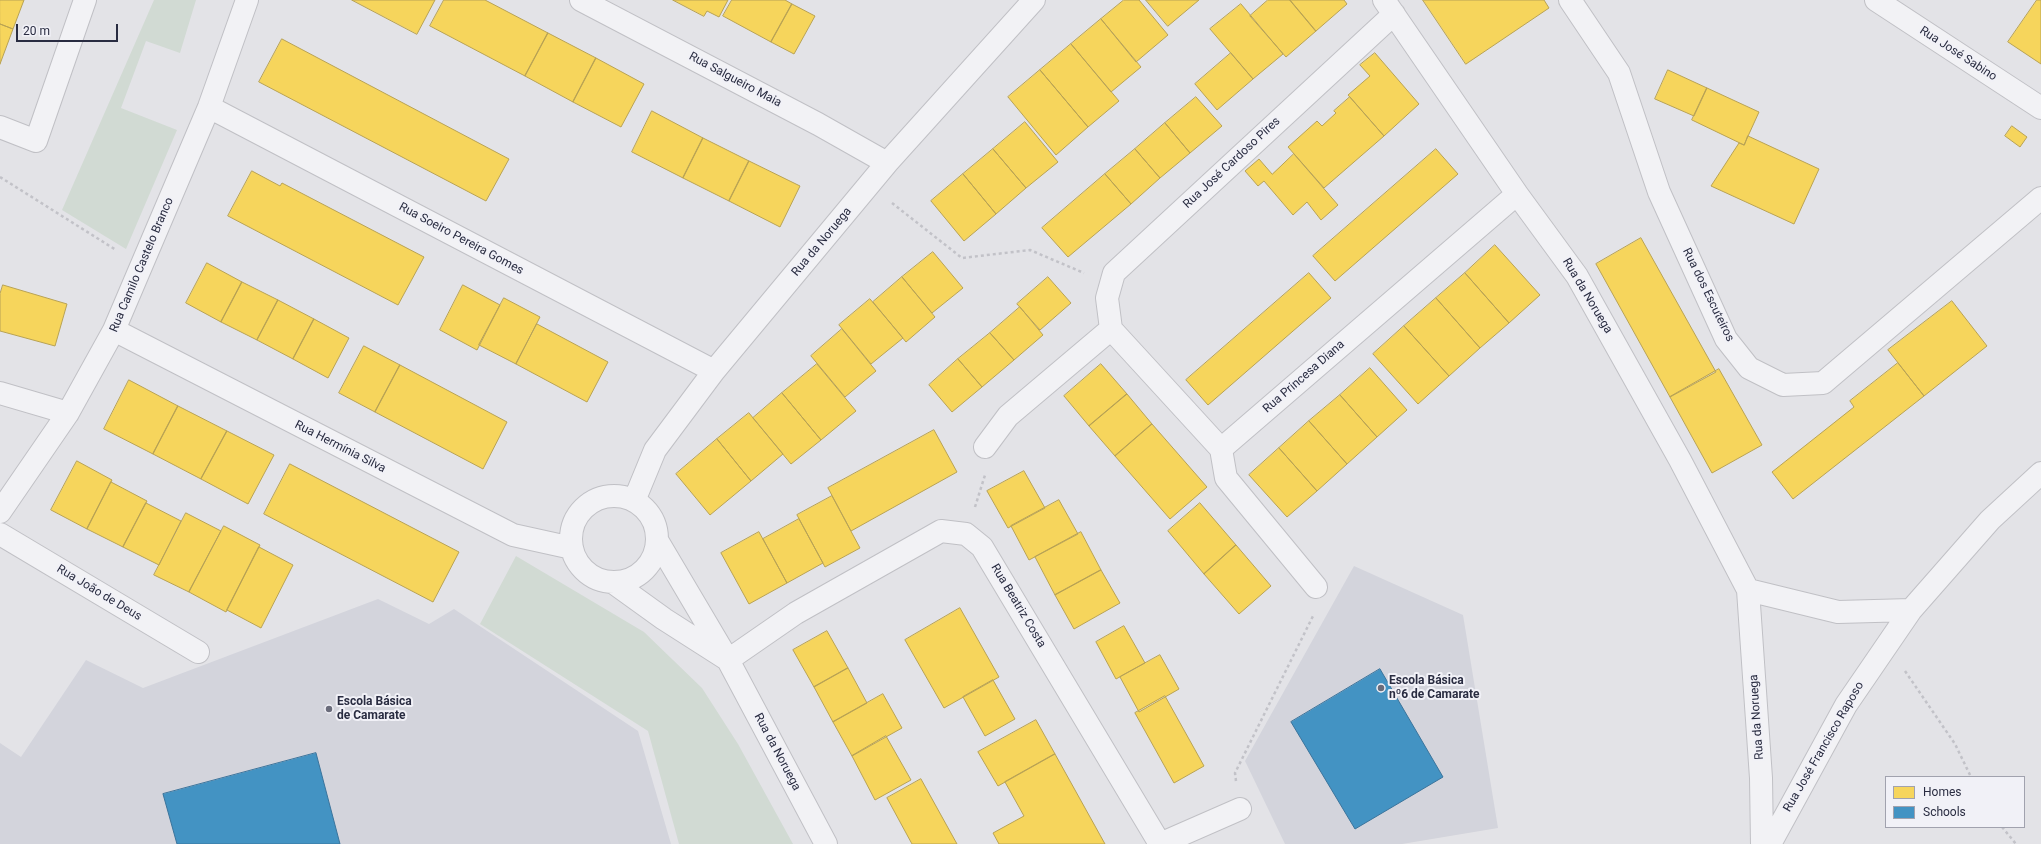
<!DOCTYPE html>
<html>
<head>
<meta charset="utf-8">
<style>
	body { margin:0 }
	#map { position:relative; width:2041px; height:844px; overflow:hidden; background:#e3e3e7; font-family:Roboto,sans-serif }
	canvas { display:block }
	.legend { position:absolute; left:1885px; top:776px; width:140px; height:52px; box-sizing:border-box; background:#f1f1f7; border:1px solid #a1a2ae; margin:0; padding:5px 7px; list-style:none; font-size:12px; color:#292c41 }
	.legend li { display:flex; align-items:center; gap:8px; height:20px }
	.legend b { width:20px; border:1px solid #a1a2ae }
	.scale { position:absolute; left:16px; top:24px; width:102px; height:18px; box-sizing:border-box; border:2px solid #292c41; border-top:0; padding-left:5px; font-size:12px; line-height:14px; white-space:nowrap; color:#292c41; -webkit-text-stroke:3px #f1f1f7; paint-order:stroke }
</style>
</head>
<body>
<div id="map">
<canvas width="2041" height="844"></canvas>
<ul class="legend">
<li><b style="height:11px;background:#f6d55c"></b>Homes</li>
<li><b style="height:11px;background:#4393c3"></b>Schools</li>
</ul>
<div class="scale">20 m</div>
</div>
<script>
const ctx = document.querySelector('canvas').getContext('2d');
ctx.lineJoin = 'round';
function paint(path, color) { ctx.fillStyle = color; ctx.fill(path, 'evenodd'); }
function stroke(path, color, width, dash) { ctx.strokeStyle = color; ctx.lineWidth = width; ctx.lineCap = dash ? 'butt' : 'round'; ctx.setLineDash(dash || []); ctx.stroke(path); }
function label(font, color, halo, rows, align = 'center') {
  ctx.font = font + ' Roboto,sans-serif'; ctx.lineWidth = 4; ctx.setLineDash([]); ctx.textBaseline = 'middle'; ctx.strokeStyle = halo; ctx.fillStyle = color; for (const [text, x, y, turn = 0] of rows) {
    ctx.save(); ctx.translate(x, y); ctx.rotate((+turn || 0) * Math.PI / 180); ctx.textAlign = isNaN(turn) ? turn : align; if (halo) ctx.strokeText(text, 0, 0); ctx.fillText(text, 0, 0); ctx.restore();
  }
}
paint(new Path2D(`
	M1354 566 1463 615 1498 828 1402 844H1285L1245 761Z
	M378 599 429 624 454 609 638 731 671 844H0V743L21 757 86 660 143 688Z`), '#d3d4dc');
paint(new Path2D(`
	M154 0H196L180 53 146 41 121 108 177 130 126 249 62 210Z
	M516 556 644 632 702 688 738 744 793 844H679L648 731 480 624Z`), '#d1dad3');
const homes = new Path2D(`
	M0 0H24L13 29 0 24Z
	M352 0H435L417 34Z
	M444 0H485L548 33 525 76 430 26Z
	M673 0H728L719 17 707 11 704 16Z
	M732 0H785L792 4 771 42 723 16Z
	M1124 0H1139L1168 35 1136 62 1101 19Z
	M1146 0H1199L1168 26Z
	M1268 0H1290L1316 31 1286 57 1250 16Z
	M1290 0H1344L1347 4 1316 31Z
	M1423 0H1544L1549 8 1466 64Z
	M2037 0H2041V64L2008 42Z
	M792 4 815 16 794 54 771 42Z
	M1241 4 1283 54 1253 79 1210 29Z
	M1101 19 1141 67 1111 92 1071 44Z
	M0 24 13 29 0 64Z
	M548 33 596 58 573 102 525 76Z
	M282 39 509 159 486 201 259 82Z
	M1071 44 1119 101 1088 127 1040 70Z
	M1231 53 1253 79 1217 110 1195 84Z
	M1375 53 1419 104 1384 136 1348 95 1370 76 1360 65Z
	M596 58 644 84 621 127 573 102Z
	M1040 70 1088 127 1056 155 1008 97Z
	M1668 70 1707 88 1694 116 1655 99Z
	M1707 88 1759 112 1744 145 1692 120Z
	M1196 97 1222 126 1190 153 1165 123Z
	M1350 97 1384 136 1324 188 1288 147 1317 121 1322 126 1336 113 1334 111Z
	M652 111 703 138 683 178 632 152Z
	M1025 122 1058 162 1026 188 993 149Z
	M1165 123 1190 153 1160 178 1135 149Z
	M2012 126 2027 137 2020 147 2005 136Z
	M1748 136 1819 169 1794 224 1711 186 1739 143 1744 145Z
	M703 138 749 161 729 201 683 178Z
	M993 149 1026 188 996 214 963 174Z
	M1135 149 1160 178 1131 204 1105 174Z
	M1436 149 1458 174 1335 281 1313 256Z
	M1294 154 1338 205 1321 220 1307 202 1293 215 1264 181 1258 186 1245 171 1259 159 1272 174Z
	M749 161 800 186 780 227 729 201Z
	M252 171 280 186 282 183 424 257 398 305 228 216Z
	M963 174 996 214 964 241 931 201Z
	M1105 174 1131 204 1068 257 1042 228Z
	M1641 238 1716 372 1670 397 1596 264Z
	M1495 245 1540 295 1509 323 1465 273Z
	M933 252 963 288 932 313 902 277Z
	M207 263 242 282 221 322 186 303Z
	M1309 273 1331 298 1208 405 1186 380Z
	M1465 273 1509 323 1480 348 1436 298Z
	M902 277 935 317 906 342 873 302Z
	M1048 277 1071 303 1040 330 1017 304Z
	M242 282 278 300 257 340 221 322Z
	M3 285 67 304 55 346 0 331V294Z
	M463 285 500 305 477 350 440 330Z
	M504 298 540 317 516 364 479 345Z
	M1436 298 1480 348 1449 376 1404 326Z
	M870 299 903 338 871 364 839 325Z
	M278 300 314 319 293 359 257 340Z
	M1952 301 1987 346 1924 396 1888 350Z
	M1020 307 1043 335 1014 360 990 333Z
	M314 319 349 338 328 378 293 359Z
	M537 324 608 362 587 402 516 364Z
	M1404 326 1449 376 1418 404 1373 354Z
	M842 329 876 371 845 397 811 356Z
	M990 333 1014 360 982 387 958 359Z
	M364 346 400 365 375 412 339 393Z
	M958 359 982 387 952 412 929 385Z
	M1898 363 1924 396 1793 499 1772 472 1854 407 1850 401Z
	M817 364 856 411 821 440 782 393Z
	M1101 364 1127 394 1089 426 1064 396Z
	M400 365 507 422 483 469 375 412Z
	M1370 368 1407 410 1377 437 1340 395Z
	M1719 369 1762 445 1712 473 1670 397Z
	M129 380 178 406 153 454 104 429Z
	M782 393 821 440 791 464 753 418Z
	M1127 394 1152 424 1115 456 1089 426Z
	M1340 395 1377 437 1347 464 1309 421Z
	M178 406 227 431 201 479 153 454Z
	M749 413 783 454 751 481 717 439Z
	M1309 421 1347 464 1317 491 1279 448Z
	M1152 424 1207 487 1170 519 1115 456Z
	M934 430 957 472 851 531 828 488Z
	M227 431 274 455 248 504 201 479Z
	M717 439 751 481 710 515 676 474Z
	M1279 448 1317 491 1287 517 1249 475Z
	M77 461 112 480 87 529 51 510Z
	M290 464 459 552 433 602 264 514Z
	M1024 471 1045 508 1008 528 987 491Z
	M111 482 147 501 123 547 87 529Z
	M832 496 860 548 825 567 797 515Z
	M1059 500 1078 534 1029 560 1011 526Z
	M146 503 181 521 159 565 123 547Z
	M1200 503 1236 545 1204 574 1168 531Z
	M186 513 221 531 189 592 154 575Z
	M799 519 823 563 787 583 763 539Z
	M224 526 260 545 226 612 189 592Z
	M759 532 787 583 749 604 721 553Z
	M1081 532 1101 570 1055 595 1035 557Z
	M1236 545 1271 586 1239 614 1204 574Z
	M259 547 293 565 261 628 227 610Z
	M1101 570 1120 603 1074 629 1055 595Z
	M960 608 999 677 944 708 905 640Z
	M1124 626 1145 663 1116 679 1096 642Z
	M827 631 848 668 814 687 793 650Z
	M1160 655 1179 689 1139 712 1120 677Z
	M848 668 867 703 833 722 814 687Z
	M993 680 1015 719 985 736 963 697Z
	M883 694 902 728 852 756 833 722Z
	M1165 696 1204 766 1174 783 1135 713Z
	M1036 720 1055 754 998 786 978 752Z
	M886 736 911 780 875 800 852 756Z
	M1055 754 1105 844H999L993 833 1024 816 1005 782Z
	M921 779 957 844H912L887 798Z`);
paint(homes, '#f6d55c');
stroke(homes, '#b8a254', 1);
const schools = new Path2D(`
	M1380 669 1443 777 1355 829 1291 722Z
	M316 753 340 844H177L163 794Z`);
paint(schools, '#4393c3');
stroke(schools, '#3b749c', 1);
const street = new Path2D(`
	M581 0 818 124 887 163
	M1384 0 1517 194 1577 276 1680 460 1748 590 1761 778 1762 844
	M1570 0 1619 73 1659 192 1726 339 1749 368 1783 385 1823 383 2041 198
	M1876 0 2041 108
	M209 107 714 371
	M0 127 36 141 85 0
	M114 330 513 535 572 548
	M0 393 68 413
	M985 447 1008 416 1111 329
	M1221 449 1111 329 1107 298 1114 273 1394 14
	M1221 449 1517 194
	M1221 449 1226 478 1316 587
	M571 539a43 43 0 1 1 86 0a43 43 0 1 1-86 0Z
	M634 501 655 450 714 371 887 163 1034 0
	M0 512 68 413 114 330 209 107 247 0
	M0 534 198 652
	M657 540 728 660 826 844
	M614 583 664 619 725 658
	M1748 590 1838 612 1911 610
	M728 660 796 613 941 531 966 534 982 547 1160 844 1240 809
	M1770 844 1846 705 1911 610 1990 520 2041 473`);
stroke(street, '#c0c0c5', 24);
stroke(new Path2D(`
	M0 177 116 250
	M892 203 962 258 1030 250 1084 273
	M975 507 985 475
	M1905 671 1955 744 1971 777
	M1236 781 1235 773 1313 616
	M2002 827 2016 844`), '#c2c2c8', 2.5, [3, 3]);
stroke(street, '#f2f2f5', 22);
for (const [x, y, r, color] of [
	[1381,688,4,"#6a6c7b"],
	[329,709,4,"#6a6c7b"]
]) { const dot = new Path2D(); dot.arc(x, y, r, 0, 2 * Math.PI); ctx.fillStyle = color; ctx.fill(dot); stroke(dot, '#f1f1f7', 1.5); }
label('12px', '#292c41', '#f1f1f7', [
	["Rua José Sabino",1958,54,33],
	["Rua Salgueiro Maia",735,80,28],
	["Rua José Cardoso Pires",1232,163,-43],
	["Rua Soeiro Pereira Gomes",461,239,28],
	["Rua da Noruega",822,242,-50],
	["Rua Camilo Castelo Branco",142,265,-67],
	["Rua dos Escuteiros",1708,295,64],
	["Rua da Noruega",1587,296,59],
	["Rua Princesa Diana",1304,377,-41],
	["Rua Hermínia Silva",340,447,27],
	["Rua João de Deus",99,593,31],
	["Rua Beatriz Costa",1018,606,59],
	["Rua da Noruega",1757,717,-94],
	["Rua José Francisco Raposo",1824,747,-60],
	["Rua da Noruega",777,752,62]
]);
label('bold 12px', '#292c41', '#f1f1f7', [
	["Escola Básica",1389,681],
	["nº6 de Camarate",1389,695],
	["Escola Básica",337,702],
	["de Camarate",337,716]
], 'left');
</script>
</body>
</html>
